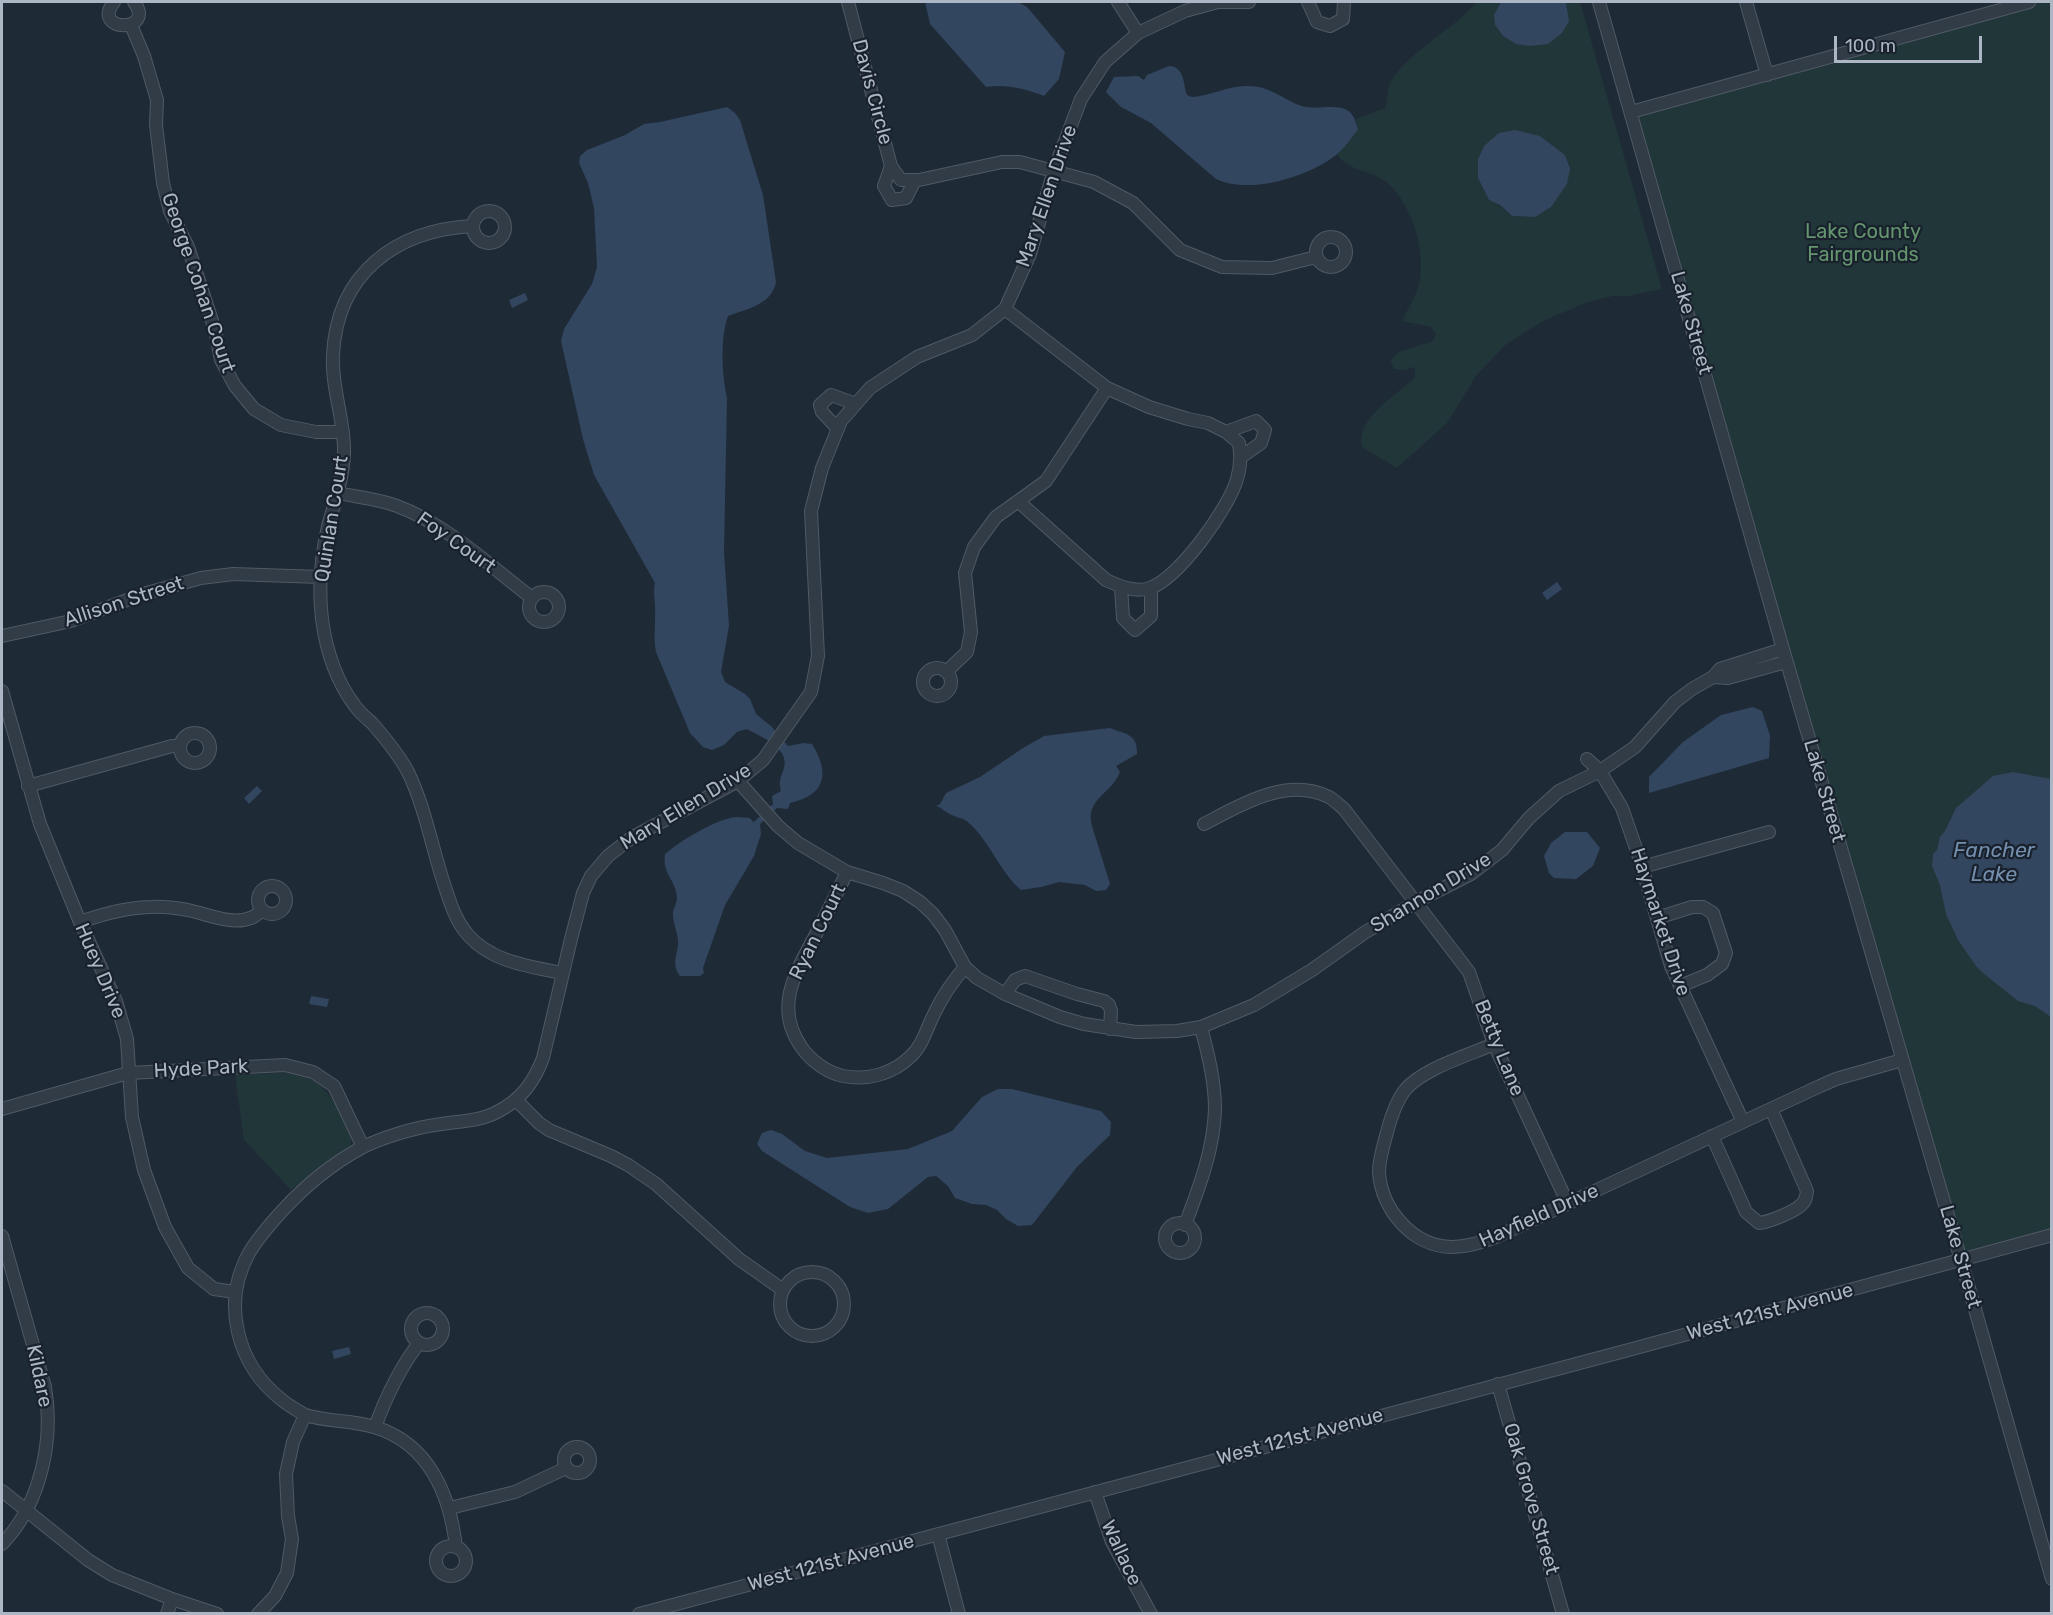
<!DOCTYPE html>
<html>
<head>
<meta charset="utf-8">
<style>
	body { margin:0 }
	#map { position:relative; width:2053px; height:1615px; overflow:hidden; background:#1f2a37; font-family:Rubik,sans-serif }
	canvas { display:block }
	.frame { position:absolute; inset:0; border:3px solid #acb6c4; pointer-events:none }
	.scale { position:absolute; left:1834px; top:36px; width:148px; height:27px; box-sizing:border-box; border:3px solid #acb6c4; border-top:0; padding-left:8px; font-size:18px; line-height:21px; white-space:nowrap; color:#acb6c4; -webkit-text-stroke:4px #18212c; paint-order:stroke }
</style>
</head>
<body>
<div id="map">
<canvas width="2053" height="1615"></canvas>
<div class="frame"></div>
<div class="scale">100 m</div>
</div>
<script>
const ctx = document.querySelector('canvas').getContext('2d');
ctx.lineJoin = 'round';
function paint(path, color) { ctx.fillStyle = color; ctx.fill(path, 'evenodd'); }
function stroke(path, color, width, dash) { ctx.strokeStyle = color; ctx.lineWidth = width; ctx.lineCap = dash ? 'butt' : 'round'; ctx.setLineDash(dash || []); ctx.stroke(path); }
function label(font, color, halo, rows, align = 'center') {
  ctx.font = font + ' Rubik,sans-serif'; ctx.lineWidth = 4.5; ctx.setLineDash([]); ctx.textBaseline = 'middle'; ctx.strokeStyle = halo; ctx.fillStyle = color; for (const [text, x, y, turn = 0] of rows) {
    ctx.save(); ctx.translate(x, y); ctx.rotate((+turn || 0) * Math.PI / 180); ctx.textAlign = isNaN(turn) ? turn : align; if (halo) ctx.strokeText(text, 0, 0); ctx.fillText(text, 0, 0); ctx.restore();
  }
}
paint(new Path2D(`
	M1477 2H1503H1500L1495 25 1503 36 1516 44 1569 21 1566 2H1580L1662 289 1629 296H1613L1591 301 1545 320 1525 332 1504 346 1476 376 1447 423 1397 468 1362 447C1354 420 1397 394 1415 378V367L1405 370 1394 369 1390 360 1399 352 1433 341 1436 334 1431 327 1402 321C1407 310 1414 299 1418 288 1428 255 1412 202 1385 181 1370 170 1347 171 1337 154L1358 130 1356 119 1385 108C1388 101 1387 93 1389 86 1396 64 1443 33 1461 18 1466 13 1472 7 1477 2ZM1540 136 1565 155 1551 207 1534 217 1512 216 1504 210 1500 205 1489 200 1478 178V158L1484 146Z
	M2022 2H2051V1235L1961 1260 1630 113Z
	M293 1072C332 1084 335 1105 351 1138V1145L291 1190 244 1140 235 1075Z`), '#213638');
paint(new Path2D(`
	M925 2H1018L1027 7 1065 52 1059 79 1044 96C1025 89 1007 84 986 87L930 24Z
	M1501 2H1566L1569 21 1562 33 1548 44 1530 46 1516 44 1503 36 1495 25 1494 15Z
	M1169 66C1185 67 1183 84 1187 95L1192 97C1210 96 1228 86 1246 86 1272 85 1286 103 1306 107 1319 109 1336 104 1347 110 1354 114 1356 122 1358 130 1351 138 1345 148 1336 155 1308 177 1250 195 1216 179L1151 123 1121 107 1106 92 1114 77 1138 76 1144 80 1147 75Z
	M727 107 735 113 740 120 763 195 776 282C772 305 746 309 728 316 720 338 722 375 727 398L724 552 729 626 721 672 725 682 745 694 750 699 756 714 771 726 788 746 804 743 812 744C830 773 826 795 790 803L788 809 777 808 760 824 761 834 754 856 725 905 703 968 704 973 700 976H680C670 963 679 953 678 940 677 931 672 920 673 912 674 907 677 903 677 898 676 879 662 875 665 854 680 841 716 819 736 817 741 817 746 818 750 818L753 822 755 821 773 804 772 796 781 791C778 780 781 778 784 768 790 748 761 737 747 729L737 732 724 745 712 750 703 747 690 733 656 652C653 637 656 623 655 607 655 598 653 592 655 583L594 475 583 439 561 341 564 329 592 284 597 267 594 208 588 183 579 163 580 156 587 150 625 135 644 124 660 122Z
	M1515 130 1540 136 1565 155 1570 169 1567 184 1551 207 1535 217 1512 216 1500 205 1489 200 1478 178V159L1484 146 1499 133Z
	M525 293 528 300 512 308 509 300Z
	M1557 582 1562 589 1547 600 1542 593Z
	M1753 707 1762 711 1770 736 1769 758 1649 793V777L1683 742 1721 715Z
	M1110 728C1125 734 1138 734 1137 754L1116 766 1120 772C1111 795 1085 798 1092 826L1110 884 1106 890 1096 891 1085 885 1059 882 1041 887 1021 890C1000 872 990 842 969 823 963 817 955 818 948 813 943 810 942 808 936 806L940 804 946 793 980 777 1023 748 1044 736Z
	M2013 772 2051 779V1017L2035 1006 2018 1001 1983 973 1976 966 1958 940 1946 914 1940 885 1932 866 1933 854 1937 850 1940 837 1945 831 1956 808 1993 776Z
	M257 786 262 791 249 804 244 798Z
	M1565 832H1587L1600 848 1593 866 1576 879 1554 878 1549 873 1544 856 1551 843Z
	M311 996 329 999 327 1007 309 1004Z
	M998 1089H1012L1101 1111 1111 1122 1110 1135 1077 1167 1032 1225 1018 1226 1006 1219 997 1210 986 1205 972 1204 955 1198 948 1186 936 1176 928 1177 888 1209 868 1213 850 1207 762 1151 757 1144 762 1133 771 1130 782 1134 805 1151 827 1158 908 1149 952 1131 982 1097Z
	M349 1347 351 1354 334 1359 332 1351Z`), '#32465f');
const minor = new Path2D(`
	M114 2C90 33 157 33 134 2
	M848 2 891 166 901 180H919L1002 162H1020L1094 182 1133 203 1180 250 1222 267 1272 268 1316 257
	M1118 2 1138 33
	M1308 2 1317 22 1330 26 1343 19 1344 2
	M1599 2 1783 649 1961 1260 2052 1579
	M1746 2 1767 75
	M131 25 144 56 157 100 156 125 163 183 170 211 188 247 215 330 221 360 235 386 254 409 281 425 316 432H343
	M1631 112 2029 2
	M891 166 884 186 892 200 906 198 915 180
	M473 227a16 16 0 1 1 32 0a16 16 0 1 1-32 0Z
	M473 226C396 230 337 273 333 355 331 388 345 420 344 453 343 478 335 502 328 526 321 557 318 587 322 619 326 650 337 682 355 706 360 713 366 718 372 723 385 738 399 755 408 772 425 807 432 848 444 884 450 902 455 920 468 935 492 962 528 966 562 973
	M1316 252a15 15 0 1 1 30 0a15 15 0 1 1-30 0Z
	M1005 309 1107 388 1149 407 1188 419 1208 423 1226 432 1239 443C1241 455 1241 466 1237 479 1229 508 1179 578 1150 588 1135 593 1119 586 1106 580L1018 501
	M838 429 822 412 820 405 831 395 856 404
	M1226 432 1256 421 1265 430 1261 443 1241 457
	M338 493C357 497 379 499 397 506 446 524 490 566 532 598
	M1121 587 1123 618 1135 630 1151 616V588
	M529 607a15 15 0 1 1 30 0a15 15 0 1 1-30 0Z
	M2 636 71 621 143 594 201 578 233 574 320 577
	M923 682a14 14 0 1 1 28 0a14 14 0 1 1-28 0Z
	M946 672 967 652 971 632 965 573 974 547 996 517 1046 481 1107 388
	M1713 677 1728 678 1786 662
	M2 691 40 824 80 922 116 1001 127 1039 132 1117 144 1170 165 1227 188 1268 214 1289 235 1292
	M180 748a15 15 0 1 1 30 0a15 15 0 1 1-30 0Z
	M1587 759 1600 771 1622 808 1639 857 1671 966 1743 1122
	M738 781 778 826 798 843 847 872 883 883 903 891 920 902 933 914 945 930 965 967 977 978 1005 994 1060 1017 1084 1024 1136 1032 1177 1031 1201 1027 1254 1005 1312 970 1364 933 1416 902 1471 874 1502 850 1529 818 1559 791 1600 771 1635 747 1675 702 1692 689 1713 677 1720 669 1783 649
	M28 786 172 746H180
	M1204 824C1240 805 1287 776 1329 797 1334 800 1339 805 1344 809L1469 972 1494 1044 1568 1204
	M1642 867 1769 832
	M847 872C837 894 825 916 814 938 794 975 774 1009 802 1048 811 1061 828 1073 843 1076 867 1081 893 1074 911 1056 923 1045 927 1027 935 1012 943 995 953 981 965 967
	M258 900a14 14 0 1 1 28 0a14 14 0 1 1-28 0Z
	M1657 918 1692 907H1703L1713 913 1726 953 1722 964 1707 975 1680 986
	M80 922C103 914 127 907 152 907 164 906 176 908 188 910 212 915 243 931 262 910
	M1005 994 1015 980 1025 976 1077 994 1104 1001 1109 1005 1111 1011 1110 1029
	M1494 1044C1469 1055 1422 1069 1405 1090 1395 1103 1390 1120 1386 1136 1383 1147 1379 1160 1379 1172 1381 1209 1413 1247 1452 1247 1468 1247 1481 1242 1496 1237L1820 1086 1836 1079 1902 1060
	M516 1100 539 1123 549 1130 611 1156 628 1165 656 1184 739 1259 783 1290
	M2 1109 128 1073 285 1065 313 1072 334 1086 363 1147
	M1712 1136 1746 1212 1759 1223C1769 1222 1794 1212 1801 1205 1806 1201 1806 1197 1807 1191L1771 1109
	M1165 1238a15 15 0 1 1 30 0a15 15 0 1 1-30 0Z
	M1185 1225C1199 1188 1214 1149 1215 1109 1215 1081 1208 1054 1201 1027
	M2 1236 45 1387C54 1440 41 1504 2 1544
	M780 1304a32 32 0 1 1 64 0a32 32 0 1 1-64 0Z
	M411 1329a16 16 0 1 1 32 0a16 16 0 1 1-32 0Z
	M1498 1384 1563 1614
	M305 1415C328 1422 352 1420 374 1427 429 1443 450 1495 456 1547
	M375 1427C386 1397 399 1369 419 1343
	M564 1460a13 13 0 1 1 26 0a13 13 0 1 1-26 0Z
	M2 1491 88 1560 112 1575 172 1599 217 1614
	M1095 1492 1112 1542 1151 1614
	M450 1508 515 1492 566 1468
	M938 1534 959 1614
	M436 1561a15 15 0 1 1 30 0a15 15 0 1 1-30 0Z
	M167 1614 172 1599
	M258 1614 275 1596 287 1573 292 1539 288 1516 286 1474 293 1442 305 1415C297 1410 289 1406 282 1400 237 1365 221 1304 249 1253 258 1238 271 1223 283 1210 306 1185 332 1164 361 1148 381 1138 413 1128 435 1125 456 1121 478 1122 497 1112 521 1100 534 1082 543 1058L571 939 583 893 591 876 608 856 631 838 738 781 763 760 811 692 818 656 811 511 822 468 841 421 870 388 917 357 972 335 1005 309 1030 254 1054 170 1081 99 1105 62 1138 33 1185 11 1218 2H1249
	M639 1614 1636 1348 2052 1235`);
stroke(minor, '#505965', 14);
stroke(minor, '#323c47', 12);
label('20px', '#acb6c4', '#18212c', [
	["Davis Circle",872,92,75],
	["Mary Ellen Drive",1047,196,-71],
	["George Cohan Court",198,283,71],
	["Lake Street",1691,323,74],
	["Quinlan Court",332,519,-81],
	["Foy Court",456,543,35],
	["Allison Street",124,602,-18],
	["Lake Street",1824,791,74],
	["Mary Ellen Drive",686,807,-31],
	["Shannon Drive",1431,893,-31],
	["Haymarket Drive",1660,922,72],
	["Ryan Court",818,932,-64],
	["Huey Drive",100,971,67],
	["Betty Lane",1499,1048,68],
	["Hyde Park",201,1069,-3],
	["Hayfield Drive",1539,1216,-24],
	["Lake Street",1960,1257,74],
	["West 121st Avenue",1770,1312,-15],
	["Kildare",39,1376,78],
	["West 121st Avenue",1300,1437,-15],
	["Oak Grove Street",1531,1499,74],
	["Wallace",1121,1553,65],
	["West 121st Avenue",831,1563,-15]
]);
label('20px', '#64956e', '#18212c', [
	["Lake County",1863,232],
	["Fairgrounds",1863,255]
]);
label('italic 21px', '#748eae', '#18212c', [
	["Fancher",1994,851],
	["Lake",1994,875]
]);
</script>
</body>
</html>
